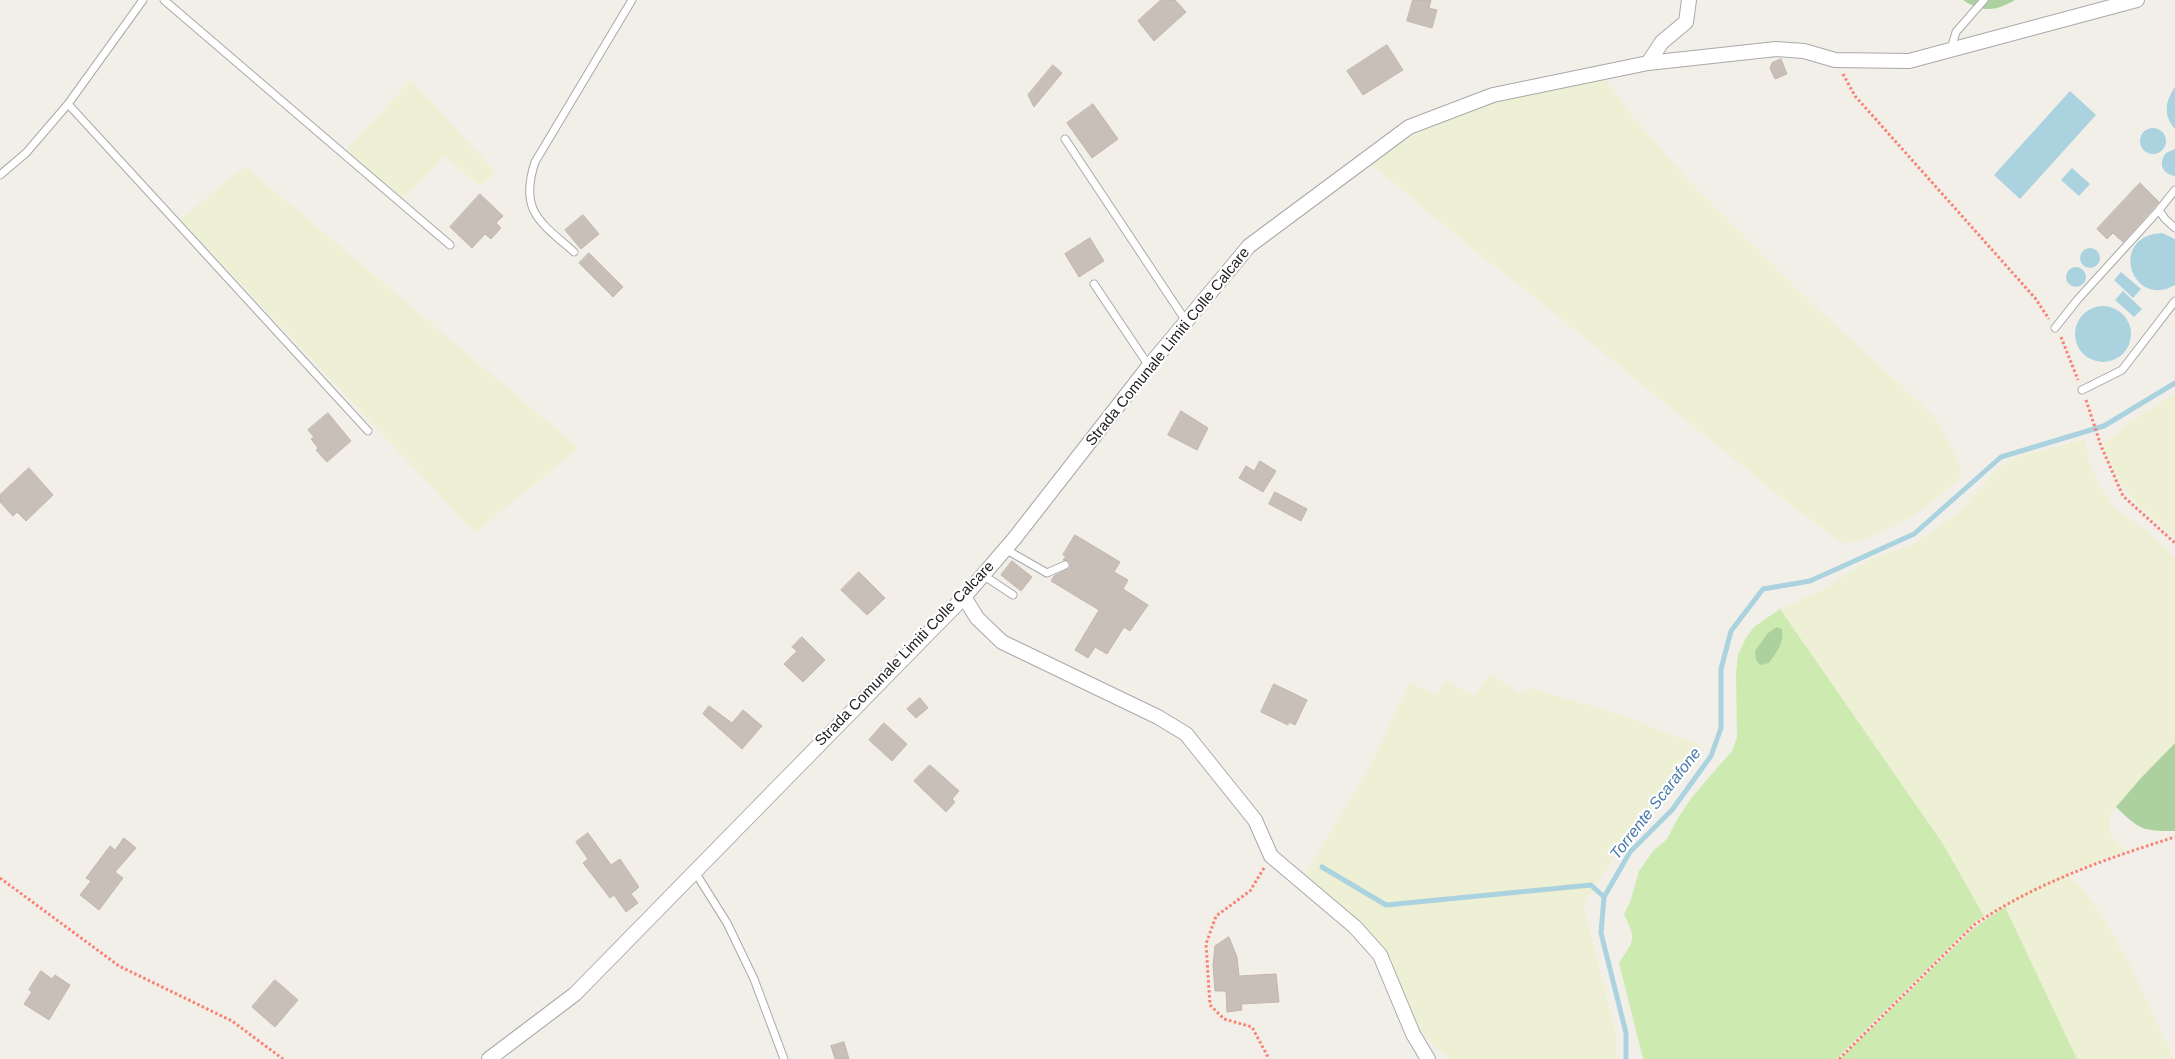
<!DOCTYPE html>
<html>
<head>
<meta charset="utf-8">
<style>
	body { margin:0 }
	canvas { display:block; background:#f2efe9 }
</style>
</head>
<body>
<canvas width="2175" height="1059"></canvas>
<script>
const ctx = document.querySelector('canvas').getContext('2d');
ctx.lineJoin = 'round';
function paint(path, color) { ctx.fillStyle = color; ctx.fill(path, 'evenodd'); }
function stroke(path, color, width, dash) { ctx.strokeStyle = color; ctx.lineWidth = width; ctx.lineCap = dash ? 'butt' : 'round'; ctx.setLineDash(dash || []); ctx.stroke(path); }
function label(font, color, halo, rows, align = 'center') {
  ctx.font = font + ' Arial,sans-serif'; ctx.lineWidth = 4.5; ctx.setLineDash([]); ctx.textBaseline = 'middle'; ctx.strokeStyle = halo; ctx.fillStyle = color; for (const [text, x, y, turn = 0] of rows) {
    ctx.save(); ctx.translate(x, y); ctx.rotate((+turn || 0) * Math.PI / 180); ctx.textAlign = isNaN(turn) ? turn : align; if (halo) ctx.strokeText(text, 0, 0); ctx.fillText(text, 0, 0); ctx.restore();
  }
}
paint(new Path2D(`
	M1604 77 1629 112 1691 183 1802 294 1935 417 1954 452 1962 471 1957 481 1934 501 1913 516 1886 530 1870 537 1844 544 1798 511 1538 300 1459 238 1369 162 1432 125 1475 108 1533 92Z
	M411 80 496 172 480 186 444 156 406 197 397 196 344 152Z
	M245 166 579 448 475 533 180 219Z
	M2175 394V538L2134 501 2115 477 2103 445 2124 426Z
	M2085 439 2089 461 2098 483 2116 509 2145 529 2175 558V743L2125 796 2110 815V833L2125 851 2066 873 2084 890 2102 915 2129 962 2174 1059H2077L2005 907 1986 919 1943 844 1780 609 1820 591 1842 576 1875 557 1914 544 1957 513 1996 470 2016 457Z
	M1490 674 1520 694 1530 688 1615 713 1700 745 1672 790 1615 856 1584 905 1616 1032 1617 1051 1615 1059H1446L1444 1054 1434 1046 1419 1030 1379 943 1305 874 1368 770 1410 682 1436 695 1446 680 1474 696Z`), '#eef0d5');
paint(new Path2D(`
	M1780 609 1943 844 1984 916 1975 922 1836 1059H1643L1619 963C1635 939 1636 940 1624 914L1630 902 1639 871 1654 850 1667 839 1678 818 1692 797 1732 751 1737 737 1736 673 1738 655 1746 638 1754 627Z
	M2005 907 2077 1059H1840L1974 928Z`), '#cdebb0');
paint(new Path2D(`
	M1963 0H2015C1996 11 1982 13 1963 0Z
	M1777 627 1782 629C1784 643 1777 652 1769 663L1760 665 1756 660 1755 651 1768 633Z
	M2175 743V831C2142 831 2140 830 2116 807L2141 778Z`), '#add19e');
paint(new Path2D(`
	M2175 87V129C2163 115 2165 101 2175 87Z
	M2070 91 2096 115 2020 199 1994 175Z
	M2140 141a13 13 0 1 1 26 0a13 13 0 1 1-26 0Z
	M2175 149V176C2162 174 2158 163 2166 153Z
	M2072 168 2090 184 2079 196 2061 180Z
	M2162 233 2175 239V285C2132 310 2107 236 2162 233Z
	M2080 258a10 10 0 1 1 20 0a10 10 0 1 1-20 0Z
	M2066 277a10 10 0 1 1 20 0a10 10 0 1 1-20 0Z
	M2121 272 2141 289 2133 298 2114 280Z
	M2123 291 2142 309 2134 317 2115 300Z
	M2075 334a28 28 0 1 1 56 0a28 28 0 1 1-56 0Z`), '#aad3df');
stroke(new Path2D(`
	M1322 867 1386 905 1591 885 1604 897
	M1626 1059V1033L1601 933 1604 897 1630 852 1672 810 1711 756 1721 728V669L1731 631 1763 589 1810 581 1914 534 2001 457 2104 426 2175 383`), '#aad3df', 5);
const building = new Path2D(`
	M1161 0H1175L1186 12 1154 41 1138 21Z
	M1413 0H1431L1429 8 1437 10 1432 28 1407 21Z
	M1387 45 1403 70 1363 95 1347 71Z
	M1781 59 1787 74 1775 79 1770 68 1772 63Z
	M1053 65 1062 73 1034 107 1028 95Z
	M1093 104 1118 139 1092 158 1067 123Z
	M2140 183 2159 202 2123 242 2113 233 2107 239 2097 229Z
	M480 194 503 216 496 223 501 228 491 239 485 234 472 248 450 227Z
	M583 215 599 234 581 249 565 230Z
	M1090 238 1104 261 1079 277 1065 254Z
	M589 253 623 287 613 297 579 263Z
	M1181 411 1208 428 1197 450 1168 435Z
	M328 413 351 441 327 462 316 450 318 448 311 439 314 437 308 430Z
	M1260 461 1276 471 1263 492 1239 478 1246 466 1254 471Z
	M29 468 53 495 26 521 17 512 13 516 0 502V495Z
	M1275 492 1307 509 1301 521 1269 504Z
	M1075 535 1120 562 1114 572 1128 580 1123 589 1148 605 1130 631 1124 627 1107 654 1095 647 1088 658 1075 650 1099 610 1051 581 1054 576 1070 568V562L1063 560 1066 556 1063 555Z
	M1012 561 1032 577 1021 591 1001 575Z
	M859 572 885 598 867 615 841 590Z
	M802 637 825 660 803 682 784 664 797 651 792 647Z
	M1274 684 1307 700 1295 725 1289 722 1288 725 1261 712Z
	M920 698 928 708 916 718 907 709Z
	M709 706 732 723 743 710 762 726 742 749 703 714Z
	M884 723 907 744 892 761 869 740Z
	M930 765 959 791 952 799 955 802 946 812 914 781Z
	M588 833 611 865 620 859 639 887 631 894 638 903 626 912 614 895 610 898 583 863 588 859 576 842Z
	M124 838 136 848 115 872 123 878 99 910 80 895 91 881 86 878 110 846 115 850Z
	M1229 937 1237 957 1239 976 1276 974 1279 1002 1241 1004 1242 1010 1227 1012 1226 991H1215L1213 965 1215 946Z
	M41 971 52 979 55 975 70 985 49 1020 24 1004 32 992 29 990Z
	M275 980 298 1000 275 1027 252 1007Z
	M844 1042 849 1059H835L831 1046Z`);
paint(building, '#c7bfb8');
stroke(building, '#c4b6ab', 1);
const lane = new Path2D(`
	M143 0 68 104 368 431
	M164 0 450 245
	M1951 49 1956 32 1984 0
	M1065 139 1186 321
	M0 175 26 153 68 104
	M2175 190 2159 210 2165 219 2175 228
	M574 252C540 222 519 211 535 162L632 0
	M1094 284 1149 366
	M2055 328 2078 299 2159 210
	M2082 390 2122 370 2175 301
	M1005 549 1047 573 1065 565
	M983 575 1013 595
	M695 872 727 923 754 979 784 1059`);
const street = new Path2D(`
	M1648 63 1662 42 1686 22 1689 0
	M964 597 977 618 1002 642 1158 717 1186 734 1255 820 1271 856 1355 927 1380 955 1413 1034 1428 1059
	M489 1059 575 994 964 597 1014 539 1149 366 1249 246 1409 127 1493 95 1648 63 1776 49 1804 51 1835 60 1909 61 2137 0`);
stroke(lane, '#a9a9a9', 9);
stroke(street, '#a9a9a9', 16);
stroke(new Path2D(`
	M1843 74 1855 96 2035 298 2049 319
	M2061 337 2078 380
	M2086 400 2101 446 2123 496 2175 543
	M1264 868 1250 891 1216 916 1206 944 1210 1005 1224 1019 1252 1027 1269 1059
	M0 878 119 966 232 1021 283 1059
	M1839 1059 1974 925C2035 883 2105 859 2175 837`), '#fa8072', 3, [2.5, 2.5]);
stroke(lane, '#fff', 7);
stroke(street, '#fff', 14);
label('15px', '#222', '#fff', [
	["Strada Comunale Limiti Colle Calcare",1168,347,-51],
	["Strada Comunale Limiti Colle Calcare",905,654,-46]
]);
label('italic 16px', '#4a7aab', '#fff', [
	["Torrente Scarafone",1656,804,-52]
]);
</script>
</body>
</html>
